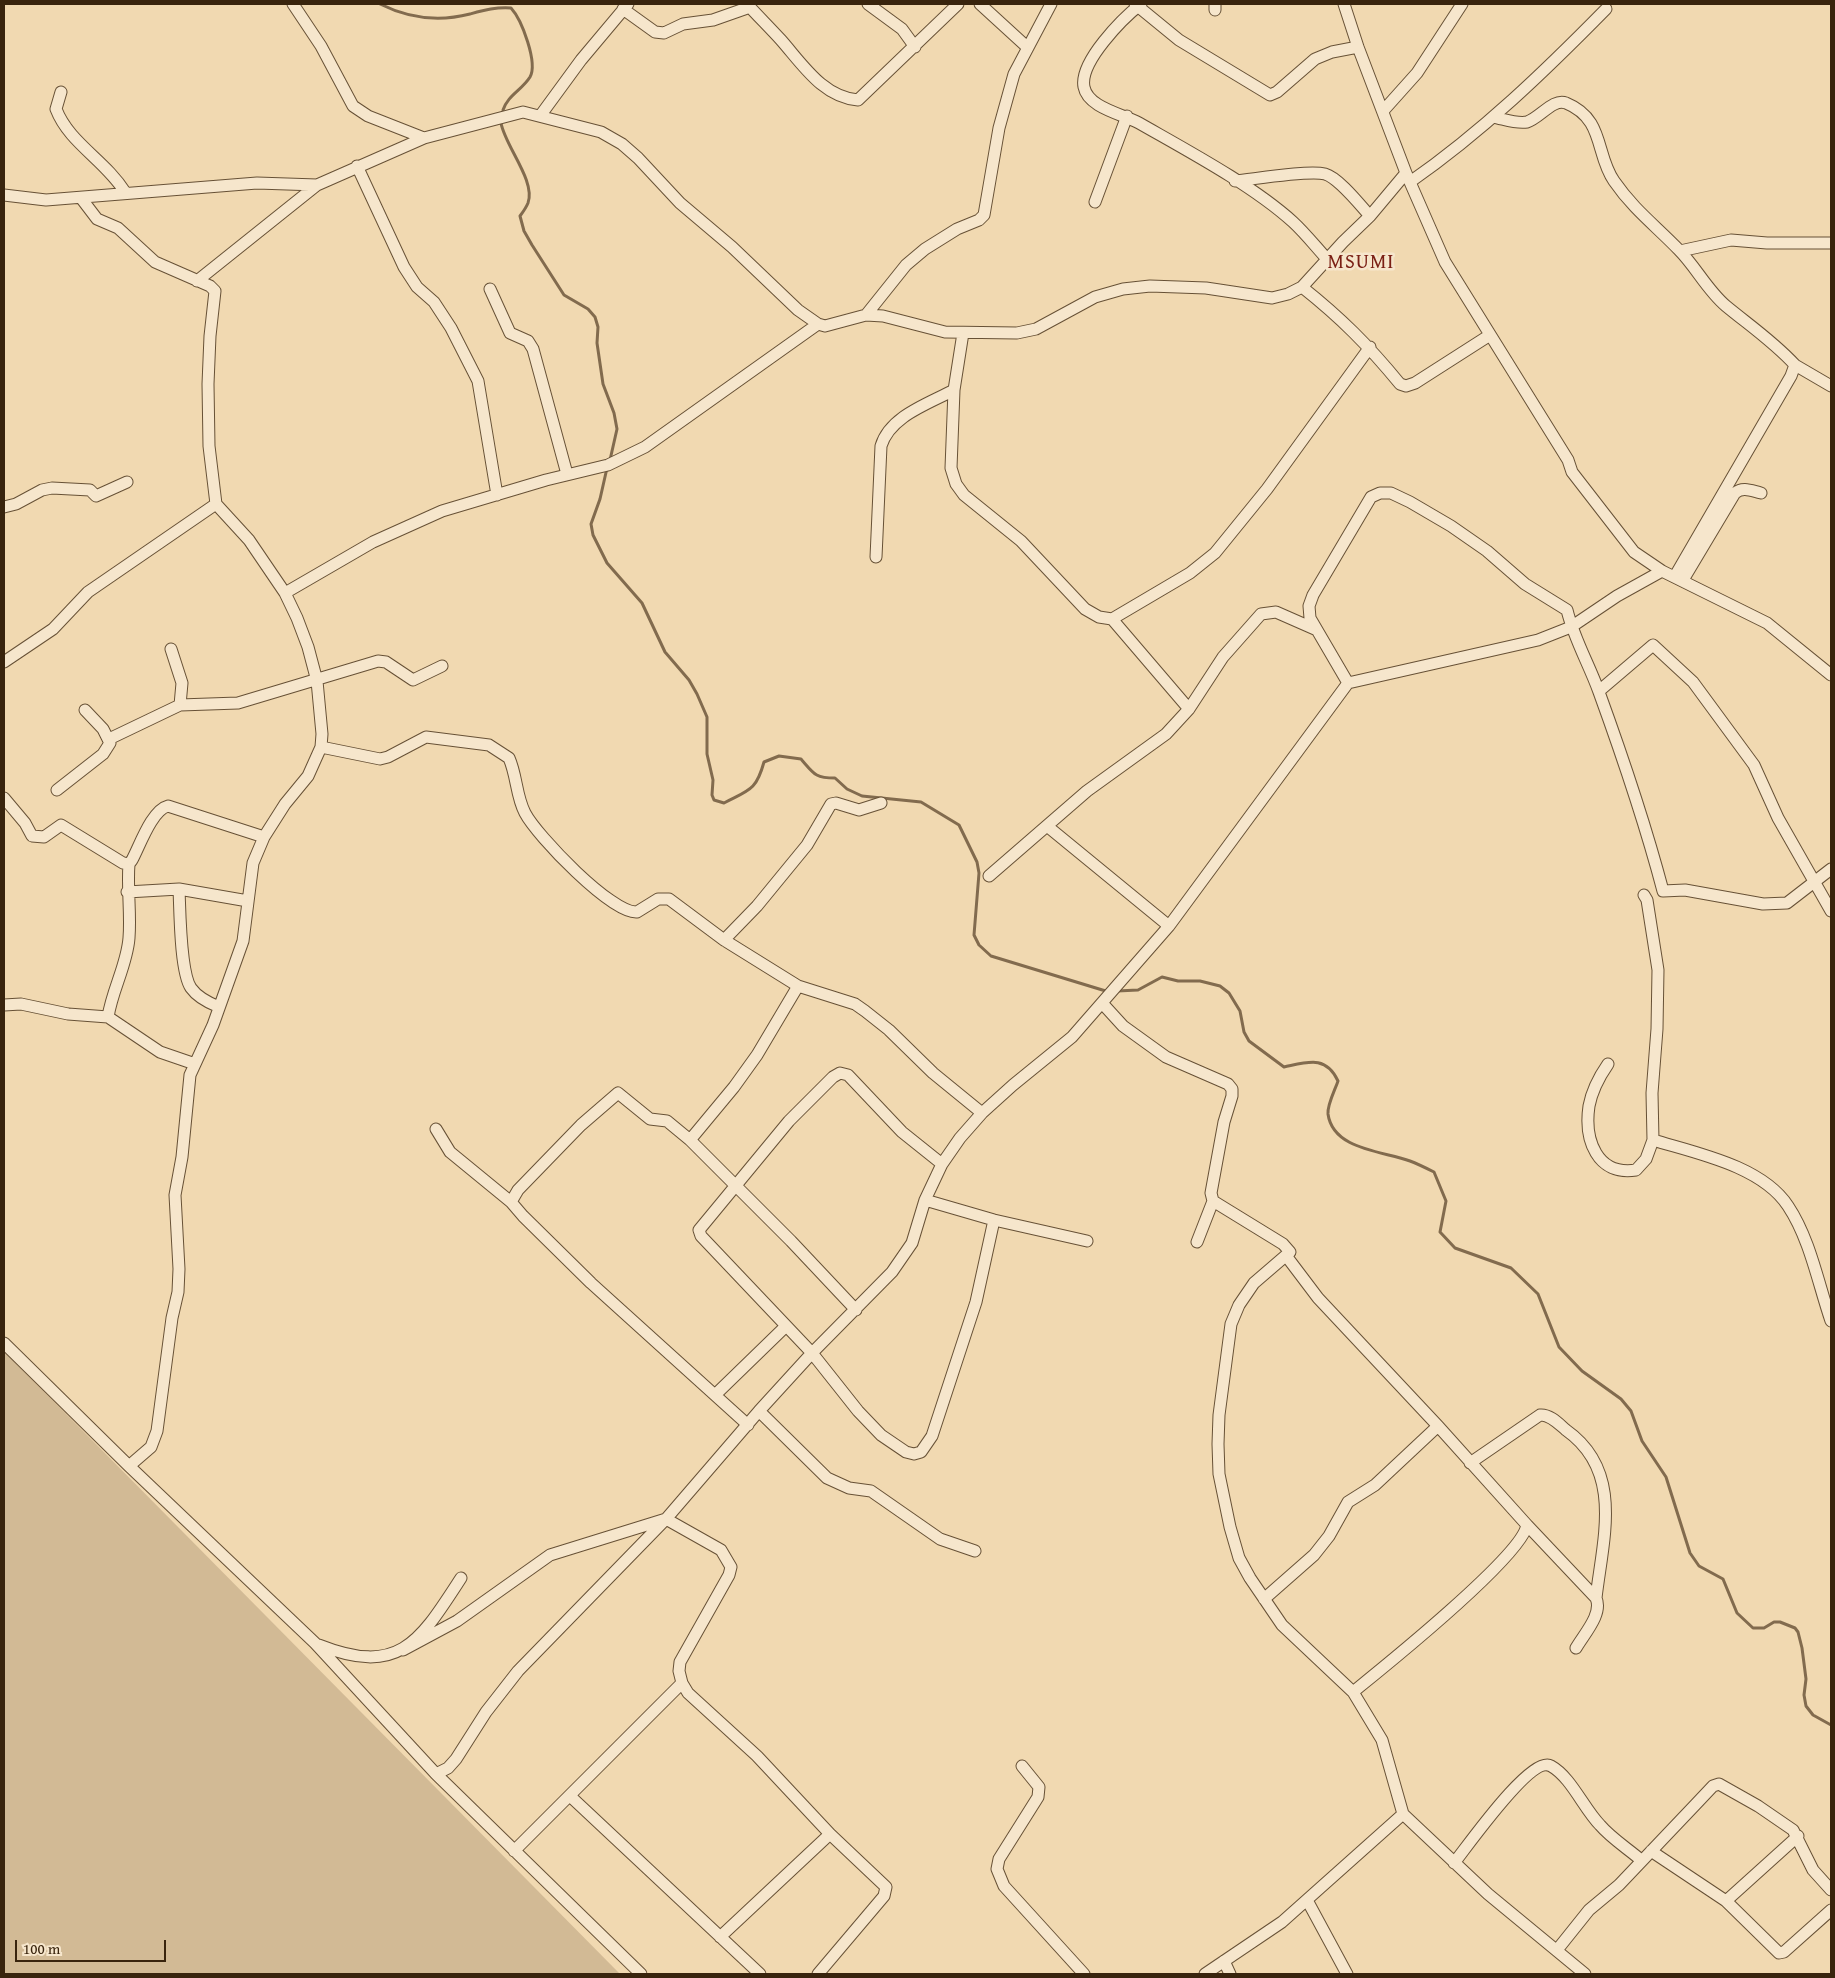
<!DOCTYPE html>
<html>
<head>
<meta charset="utf-8">
<style>
	body { margin:0 }
	#map { position:relative; width:1835px; height:1978px; overflow:hidden; background:#f1d9b1; font-family:"Gentium Book Plus",serif }
	canvas { display:block }
	.frame { position:absolute; inset:0; border:5px solid #39240d; pointer-events:none }
	.scale { position:absolute; left:15px; top:1940px; width:151px; height:22px; box-sizing:border-box; border:2px solid #39240d; border-top:0; padding-left:6px; font-size:15px; line-height:18px; white-space:nowrap; color:#39240d; -webkit-text-stroke:4px #f6e6cc; paint-order:stroke }
</style>
</head>
<body>
<div id="map">
<canvas width="1835" height="1978"></canvas>
<div class="frame"></div>
<div class="scale">100 m</div>
</div>
<script>
const ctx = document.querySelector('canvas').getContext('2d');
ctx.lineJoin = 'round';
function paint(path, color) { ctx.fillStyle = color; ctx.fill(path, 'evenodd'); }
function stroke(path, color, width, dash) { ctx.strokeStyle = color; ctx.lineWidth = width; ctx.lineCap = dash ? 'butt' : 'round'; ctx.setLineDash(dash || []); ctx.stroke(path); }
function label(font, color, halo, rows, align = 'center') {
  ctx.font = font + ' "Gentium Book Plus",serif'; ctx.lineWidth = 5; ctx.setLineDash([]); ctx.textBaseline = 'middle'; ctx.strokeStyle = halo; ctx.fillStyle = color; for (const [text, x, y, turn = 0] of rows) {
    ctx.save(); ctx.translate(x, y); ctx.rotate((+turn || 0) * Math.PI / 180); ctx.textAlign = isNaN(turn) ? turn : align; if (halo) ctx.strokeText(text, 0, 0); ctx.fillText(text, 0, 0); ctx.restore();
  }
}
paint(new Path2D(`
	M4 1351 620 1974H4Z`), '#d2ba95');
stroke(new Path2D(`
	M380 4C408 18 439 22 470 14 485 10 496 7 511 8 522 20 538 63 530 77 522 90 508 95 503 110
	M501 123C505 146 536 181 528 203 526 208 523 212 520 216L524 231 532 245 564 295 588 309 595 317 598 327 597 343 603 384 614 413 617 429 610 460
	M607 468 600 499 591 524 593 535 607 563 642 603 665 652 689 680 697 694 707 717V754L713 780 712 795 714 800 724 803C749 790 756 791 764 762L779 756 801 759C814 774 815 778 835 778L847 789 862 796 921 802 959 825 977 862 979 873 974 935 979 945 991 956 1109 992
	M1117 991 1138 990 1162 977 1178 981H1200L1220 986 1229 993 1240 1011 1244 1032 1249 1041 1284 1067C1308 1062 1326 1055 1338 1081 1335 1090 1327 1105 1328 1114 1333 1150 1383 1151 1410 1161 1418 1164 1426 1168 1434 1172L1446 1201 1440 1232 1455 1248 1511 1268 1538 1294 1559 1347 1582 1371 1621 1399 1631 1411 1642 1441 1666 1477 1690 1553 1699 1566 1723 1579 1737 1613 1753 1628H1764L1774 1622H1780L1795 1628 1798 1632 1802 1648 1806 1679 1804 1695 1806 1706 1813 1715 1831 1725`), '#826b4e', 3);
const minor = new Path2D(`
	M293 4 321 46 353 106 368 116 424 138
	M747 4C758 16 770 28 781 40 803 65 823 97 858 100L958 4
	M868 4 902 29 915 47
	M980 4 1027 47
	M1135 4 1179 40 1270 95 1277 92 1315 59 1332 52 1358 47
	M1141 4C1123 18 1079 62 1084 87 1088 108 1123 114 1139 123 1188 151 1252 185 1293 222 1305 233 1316 247 1327 259
	M1344 4 1358 47 1406 173 1445 262 1568 460 1572 472 1634 552 1662 571 1767 623 1831 675
	M623 9 655 32 664 33 683 24 713 20 750 7
	M1215 10V4
	M61 92 56 109C69 143 105 160 125 192
	M1383 111 1417 73 1462 4
	M540 116 581 60 628 4
	M1493 117C1504 119 1516 124 1527 122 1540 118 1553 98 1566 103 1605 119 1595 154 1614 181 1634 210 1656 226 1679 250 1696 267 1707 290 1726 306 1749 325 1774 342 1795 365L1791 376 1675 576
	M357 166 404 267 417 287 434 302 451 328 478 381 497 495
	M1235 181C1255 179 1308 170 1325 174 1339 178 1360 205 1370 216
	M1410 182C1482 132 1545 71 1606 9
	M4 195 46 200 257 183 317 185 424 138 523 112 601 132 622 144 638 158 680 203 732 247 798 310 818 324 825 326 866 315 883 316 945 332 1017 333 1036 329 1095 297 1123 289 1150 286 1206 288 1272 298 1288 294 1302 287 1343 242 1370 216 1406 173
	M81 198 97 219 118 228 155 262 210 286 215 291 210 336 208 384 209 446 216 504 249 540 285 593 297 618 308 647 317 681 322 734 321 747 308 776 285 804 264 837 253 863 243 941 213 1025 190 1075 182 1157 175 1195 179 1269 178 1292 172 1318 157 1431 151 1447 129 1466
	M1095 202 1127 116
	M1680 251 1731 240 1767 243H1831
	M197 281 317 185
	M1302 287C1341 318 1368 345 1400 384L1406 386 1415 383 1490 335
	M490 289 510 333 528 341 533 349 567 474
	M866 315 906 265 925 249 957 229 979 220 984 215 999 128 1014 74 1051 4
	M963 333 954 390 951 468 956 484 964 495 1021 541 1085 609 1099 617 1112 619 1190 573 1215 553 1267 489 1370 347
	M1795 365 1831 386
	M4 507 16 504 42 490 52 488 90 490 96 496 127 482
	M876 557 881 446C890 416 928 404 954 390
	M1683 580 1735 493C1743 486 1752 491 1761 493
	M285 593 373 542 442 511 546 480 608 465 645 447 818 324
	M1112 619 1189 709
	M171 649 182 683 180 705
	M4 662 53 629 88 592 216 504
	M1348 683 1310 618 1309 606 1313 595 1371 497 1380 493H1391L1410 502 1451 526 1487 551 1525 584 1567 610C1574 639 1589 664 1599 692 1623 758 1645 823 1663 891L1685 890 1763 904 1787 903 1831 869
	M1599 691 1653 645 1693 682 1754 765 1778 818 1831 911
	M109 739 180 705 238 703 378 661 386 662 413 680 442 666
	M321 747 380 759 388 757 426 737 489 745 509 758C517 776 516 796 525 813 537 836 612 914 637 912L658 899H669L724 940 798 986 855 1004 865 1011 889 1030 933 1073 982 1113
	M57 790 103 754 110 743 103 729 85 710
	M4 798 25 823 32 836 44 837 61 825 123 863 129 864 132 860C140 845 152 810 168 806L264 837
	M1047 826 1169 926
	M989 876 1087 791 1166 734 1189 709 1223 657 1261 614 1276 612 1317 630
	M179 889C180 910 180 972 191 988 198 998 209 1003 219 1007
	M127 892 179 889 248 901
	M724 940 757 906 807 845 831 804 836 803 859 810 881 803
	M1102 1003 1123 1026 1166 1057 1228 1084 1232 1089V1096L1224 1122 1211 1193 1213 1201 1283 1244 1290 1252 1254 1283 1239 1305 1231 1324 1219 1415 1218 1444 1219 1474 1230 1527 1239 1558 1250 1578 1282 1625 1353 1692 1382 1740 1403 1814 1488 1894 1585 1974
	M4 1005 21 1004 68 1014 108 1017 160 1052 195 1064
	M108 1017C112 990 127 965 129 938 131 914 127 888 129 864
	M1608 1064C1599 1077 1592 1090 1589 1106 1584 1140 1597 1176 1636 1170L1646 1159 1653 1140 1652 1093 1657 1029 1658 970 1647 900 1644 895
	M436 1129 450 1152 511 1202
	M690 1140 734 1087 757 1055 798 986
	M1653 1140C1696 1153 1762 1166 1788 1206 1810 1239 1818 1283 1831 1321
	M942 1164 902 1132 848 1075 840 1073 833 1077 789 1121 699 1230 701 1236 812 1353 858 1411 881 1435 906 1452 914 1454 921 1452 932 1436 976 1302 994 1220
	M925 1200 994 1220 1087 1241
	M1197 1242 1213 1201
	M1287 1257 1318 1298 1438 1426 1527 1525C1522 1556 1384 1667 1353 1692
	M4 1343 129 1466 315 1643 436 1774 641 1974
	M715 1395 785 1327
	M759 1411 827 1478 849 1488 871 1491 940 1539 975 1551
	M748 1425 591 1283 523 1216 511 1202 518 1190 581 1125 618 1093 650 1119 667 1121 690 1140 791 1241 856 1310
	M1470 1463 1540 1415C1550 1414 1559 1424 1566 1430 1624 1471 1603 1538 1596 1598
	M1527 1525 1596 1598C1603 1614 1584 1634 1576 1648
	M1264 1599 1314 1555 1329 1536 1348 1502 1375 1485 1438 1426
	M319 1645C400 1677 420 1641 461 1578
	M403 1650 457 1621 550 1555 666 1519 721 1550 731 1567 729 1575 680 1662 679 1671 682 1683 688 1693 757 1756 830 1834 886 1887 884 1896 818 1974
	M1022 1766 1039 1787 1038 1797 999 1859 997 1869 1004 1886 1084 1974
	M436 1774 448 1768 456 1759 486 1712 518 1671 666 1519 759 1411 812 1353 892 1272 912 1243 925 1200 942 1164 960 1138 982 1113 1013 1085 1072 1037 1169 926 1348 683 1538 640 1571 627 1617 596 1662 571
	M570 1796 760 1974
	M514 1851 682 1683
	M1651 1851 1726 1901 1779 1953 1784 1952 1831 1910
	M1454 1863C1467 1847 1531 1755 1551 1766 1571 1777 1584 1809 1600 1825 1611 1838 1627 1848 1641 1860
	M1307 1900 1347 1974
	M1726 1901 1798 1836
	M720 1937 830 1834
	M1557 1950 1589 1910 1619 1885 1696 1804 1713 1786 1719 1784 1758 1806 1793 1830 1813 1870 1831 1890
	M1224 1961 1230 1974
	M1205 1974 1282 1922 1403 1814`);
stroke(minor, '#675136', 13);
stroke(minor, '#f6e6cc', 11);
ctx.letterSpacing = '1px';
label('20px', '#7a1f14', '#f6e6cc', [
	["MSUMI",1361,263]
]);
ctx.letterSpacing = '0px';
</script>
</body>
</html>
